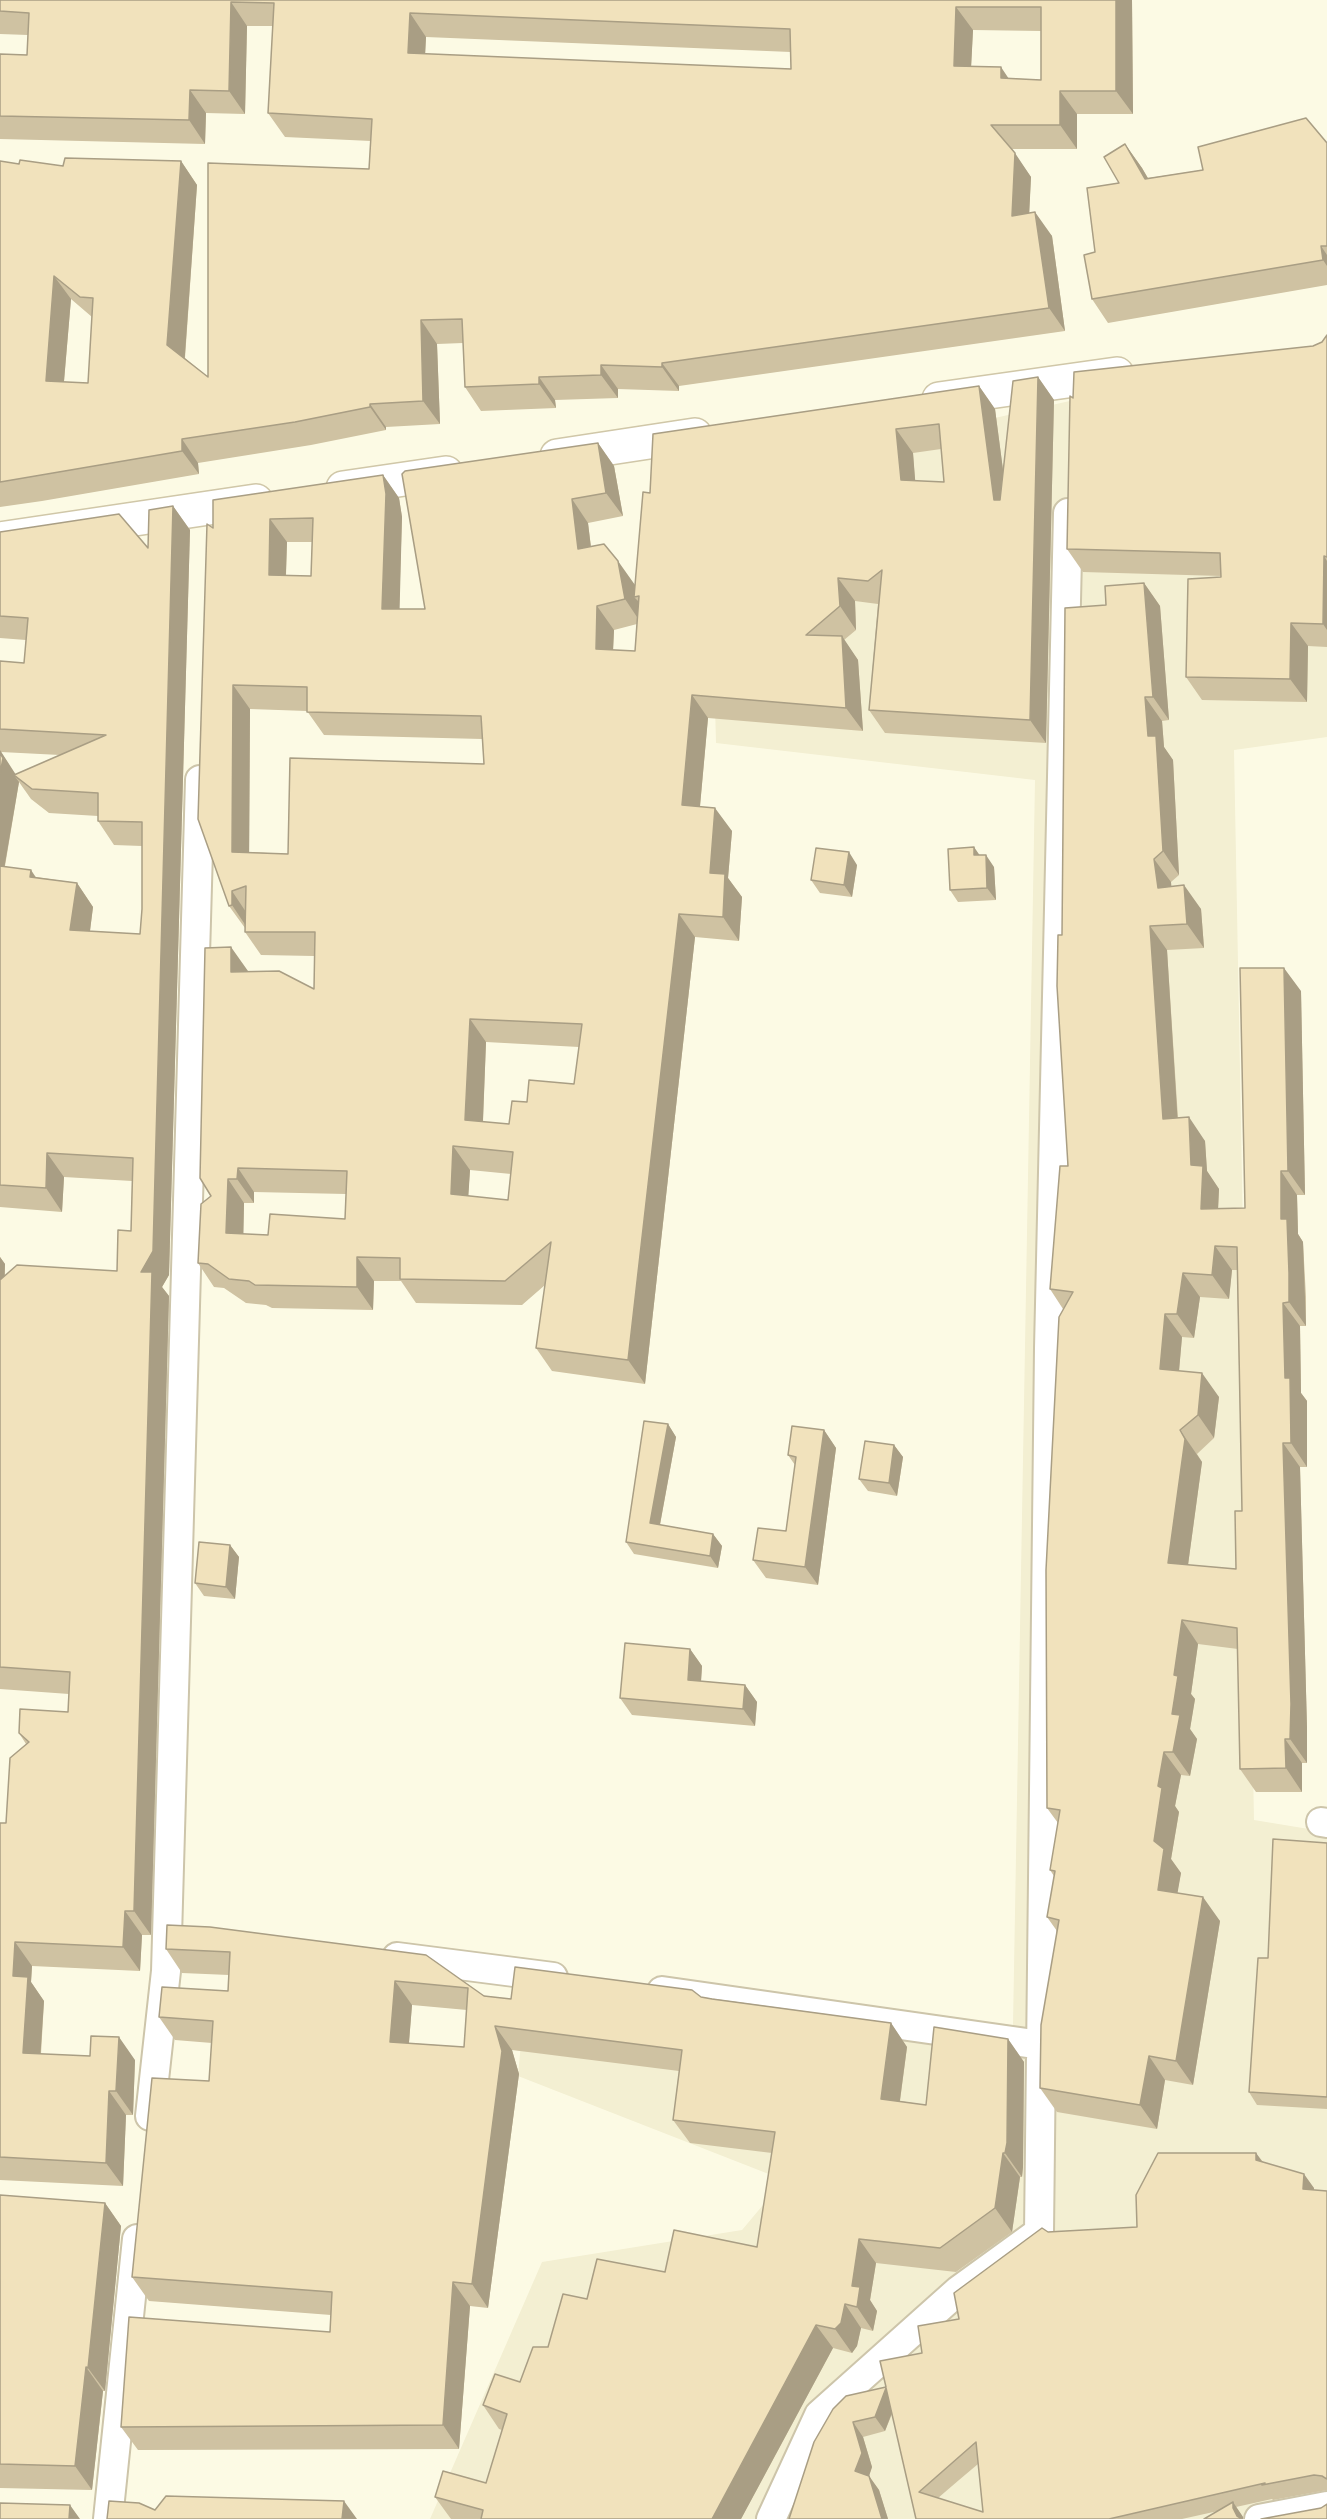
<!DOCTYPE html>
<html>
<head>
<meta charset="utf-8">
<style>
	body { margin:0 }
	canvas { display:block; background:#fcfae4 }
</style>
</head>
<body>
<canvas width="1327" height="2519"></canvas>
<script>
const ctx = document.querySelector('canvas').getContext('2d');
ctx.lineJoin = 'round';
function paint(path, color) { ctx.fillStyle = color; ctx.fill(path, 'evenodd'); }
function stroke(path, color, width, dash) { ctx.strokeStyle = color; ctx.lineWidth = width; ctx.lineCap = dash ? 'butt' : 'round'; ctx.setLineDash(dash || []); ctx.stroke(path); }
paint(new Path2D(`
	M1096 395 1327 402V737L1234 750 1254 1820 1327 1832V2519H430L542 2262 742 2230 784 2180 518 2076 524 2009 1013 2025 1035 780 716 743 709 483Z`), '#f3efd2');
const street = new Path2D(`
	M1321 1822 1327 1823
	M397 1957 553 1977
	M662 1991 1041 2045 1040 2046
	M150 2116 166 1971 200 780
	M108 2519 137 2239
	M771 2519 819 2415 959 2290 1039 2232 1049 1348 1068 513
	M1259 2519 1327 2506`);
const secondary = new Path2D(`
	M939 399 1117 374
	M557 456 695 435
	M343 488 446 473
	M0 539 256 501`);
stroke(street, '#cdc5aa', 32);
stroke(secondary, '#d0c7a8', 36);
stroke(street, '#fff', 28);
stroke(secondary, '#fff', 33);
paint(new Path2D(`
	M0 0H1132L1133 114H1077V149H1011L1031 177 1029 213 1052 236 1065 331 679 386V391L618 389V398L555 400 556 408 481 411 465 387 463 343 437 344 440 424 386 427V430L311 445 198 463 199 474 42 501 0 507V161L19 164 63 166 181 161 197 185 185 358 208 377 369 169 371 141 285 137 268 113 273 26H247L245 114 206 113 205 144 0 139V54L27 55 28 35 0 34ZM973 30 1041 31V80L1008 78 971 66ZM426 37 791 52V69L425 54ZM71 299 92 317 88 383 64 382Z
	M1327 143V285L1108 323 1092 299 1095 252 1119 183 1125 144 1142 168 1148 178 1203 170Z
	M1327 335V647L1308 646 1307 702 1202 700 1186 677 1221 576 1083 572 1067 549 1073 398 1313 346 1322 342Z
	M1038 377 1054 400 1046 743 885 733 869 710 878 604 855 601 856 630 844 640 858 660 863 731 708 718 700 806 732 831 728 878 742 897 739 941 695 937 645 1384 552 1371 536 1348 545 1285 522 1305 416 1303 401 1281H374L373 1310 272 1308 266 1305 246 1303 224 1288 214 1287 198 1263 211 1196 248 971 314 989V956L261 955 245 932V928L229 906 213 528 383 475 399 498 402 517 399 609H425L598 443 614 466 623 516 588 523 591 547 635 585V587L650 493 979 386 995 409 1003 470ZM941 449 944 482 915 481 913 453ZM287 542H312L311 576H286ZM637 624 635 651 613 650 614 630ZM250 709 307 711 324 735 482 739 484 764 288 854 249 852ZM486 1042 579 1047 574 1084 527 1102 509 1124 483 1122ZM470 1170 511 1174 508 1200 468 1196ZM254 1192 346 1194 345 1219 268 1235 243 1234 244 1203H254Z
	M173 506 190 530 169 1275 162 1287 169 1296 151 1935H142L140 1971 32 1966 31 1982 44 2001 41 2054 135 2060 133 2115H126L123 2186 0 2180V1823H6L26 1744 19 1733 68 1712 69 1694 0 1689V1257L5 1264V1276L117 1271 131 1231 132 1181 64 1177 62 1212 0 1207V661L24 663 26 640 0 638V532L148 548ZM1 752 60 755 15 775ZM19 782 31 799 49 813 98 816V821L114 845 142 846V909L140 934 90 931 93 907 77 883 36 877 5 866Z
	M1144 583 1160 606 1169 720 1162 721 1164 747 1173 760 1179 875 1171 882V887L1201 909 1204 948 1167 950 1178 1118 1205 1141 1207 1171 1219 1189 1218 1208H1245L1301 991 1305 1195H1297L1298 1234 1303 1242 1306 1297V1326H1300L1301 1393 1307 1401V1467H1300L1307 1728V1763H1302V1792H1256L1240 1769 1238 1649 1198 1644 1191 1694 1195 1699 1190 1729 1197 1739 1190 1776 1181 1775 1175 1806 1179 1812 1171 1859 1181 1873 1177 1893 1220 1921 1193 2085 1165 2080 1157 2129 1057 2112 1040 2088 1057 1931 1047 1917 1054 1876 1050 1870 1058 1823 1047 1808 1063 1309 1050 1289 1068 1166 1062 935 1106 605ZM1232 1270H1237L1242 1511 1236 1569 1188 1565 1202 1462 1197 1454 1214 1438 1219 1397 1179 1371 1182 1337 1194 1338 1200 1297 1229 1299Z
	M857 865 852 897 820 893 811 880Z
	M994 867 996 900 958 902 950 890Z
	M668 1424 676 1437 660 1525 713 1534 722 1546 718 1568 634 1554 626 1542Z
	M824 1430 836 1448 818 1585 766 1578 753 1560 786 1531 795 1465 788 1455Z
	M894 1445 903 1457 897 1496 868 1491 859 1479Z
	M230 1545 239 1557 235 1599 204 1596 195 1583Z
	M690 1649 702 1666 701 1681 745 1685 757 1702 755 1726 632 1715 620 1698Z
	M1327 1843V2109L1257 2105 1249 2092 1268 1958Z
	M166 1949 426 1955 484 1996 511 1999 701 1997 891 2023 907 2047 900 2101 926 2105 1008 2039 1024 2062 1023 2167 1022 2177H1020L1012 2232 956 2272 876 2263 870 2300 877 2311 873 2331 861 2328 857 2346 852 2353 833 2348 741 2519H451L435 2497 486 2483 502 2430 499 2429 483 2405 520 2382 548 2347 587 2299 665 2272 757 2247 772 2153 690 2143 673 2120 679 2071 512 2050 519 2074 488 2308 470 2306 459 2449 138 2450 121 2427 330 2332 331 2315 149 2301 132 2277 209 2081 212 2043 175 2040 159 2017 228 1991 229 1975 182 1973ZM412 2005 467 2010 464 2047 409 2043Z
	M1256 2153 1263 2162 1314 2188V2190L1327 2191V2490L1273 2500 1272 2499 1236 2507 1243 2517 1218 2511 1182 2519H916L892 2414 885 2431 863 2437 872 2467 869 2476 879 2490 888 2519H789L814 2442 886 2387 959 2319 1048 2232 1137 2227ZM978 2464 983 2512 938 2498 959 2480Z
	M0 2195 105 2203 121 2226 105 2391H103L92 2490 0 2488Z`), '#cfc2a2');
paint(new Path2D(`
	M1116 0H1132L1133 114 1116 91Z
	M231 2 247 26 245 114 229 91Z
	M956 7 973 30 970 89 954 66Z
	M410 13 426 37 424 77 408 53Z
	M1001 67 1017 91 1001 78Z
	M190 90 206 113 205 144 189 120Z
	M1060 91 1077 114V149L1060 125Z
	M1125 144 1142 168 1162 203 1145 179Z
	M1015 153 1031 177 1028 239 1012 216Z
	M181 161 197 185 184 368 167 345Z
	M1035 212 1052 236 1065 331 1049 308Z
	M1321 246 1327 255V266L1323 260Z
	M54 276 71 299 62 404 46 381Z
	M421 320 437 344 440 424 423 401Z
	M662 363 679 386V391L662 367Z
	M601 365 618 389V398L601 375Z
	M539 377 555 400 556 408 539 384Z
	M1038 377 1054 400 1046 743 1030 720Z
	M979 386 995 409 1010 523 994 500Z
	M370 404 386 427V430L370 407Z
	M896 429 913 453 917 503 901 480Z
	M182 439 198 463 199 474 182 451Z
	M598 443 614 466 623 516 606 493Z
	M383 475 399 498 402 517 399 632 382 609Z
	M572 499 588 523 594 573 578 549Z
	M173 506 190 530 169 1275 162 1287 169 1296 151 1935 134 1911 141 1272Z
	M270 519 287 542 285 599 269 575Z
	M1324 556 1327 561V630L1323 624Z
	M618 561 635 585 637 596 634 597 638 601 641 623 625 599Z
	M838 578 855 601 856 630 840 606Z
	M1144 583 1160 606 1169 720 1153 697Z
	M597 606 614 630 612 673 596 649Z
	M1291 623 1308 646 1307 702 1290 679Z
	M842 636 858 660 863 731 846 708Z
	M233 685 250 709 249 875 232 852Z
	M692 695 708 718 698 828 682 805Z
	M1145 697 1162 721 1164 747 1173 760 1179 875 1163 851 1148 736Z
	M0 750 20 781 14 775 19 782 1 887 0 885Z
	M715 808 732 831 728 878 742 897 739 941 723 917 710 873Z
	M974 847 983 860 974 855Z
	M849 852 857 865 852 897 844 885Z
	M986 855 994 867 996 900 987 888Z
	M1154 859 1171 882 1174 912 1158 888Z
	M31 870 47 894 30 877Z
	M77 883 93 907 87 954 70 930Z
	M1184 885 1201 909 1204 948 1187 924Z
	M232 891 248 915V929L232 905Z
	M679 914 695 937 645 1384 628 1360Z
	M1150 926 1167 950 1179 1142 1163 1119Z
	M231 947 248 971 247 996 231 972Z
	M1284 968 1301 991 1305 1195 1288 1171Z
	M470 1019 486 1042 482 1144 465 1120Z
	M1189 1117 1205 1141 1207 1171 1219 1189 1217 1232 1201 1209 1191 1165Z
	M453 1146 470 1170 467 1218 451 1194Z
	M47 1153 64 1177 62 1212 46 1188Z
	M238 1168 254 1192V1203L237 1179Z
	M1281 1171 1297 1195 1298 1234 1303 1242 1306 1326 1289 1302 1281 1219Z
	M228 1179 244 1203 243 1257 226 1233Z
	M1215 1246 1232 1270 1229 1299 1212 1275Z
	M0 1257 5 1264 3 1315 0 1311Z
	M357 1257 374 1281 373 1310 357 1287Z
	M1183 1273 1200 1297 1194 1338 1177 1314Z
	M1283 1303 1300 1326 1301 1393 1307 1401V1467L1291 1443 1285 1378Z
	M1165 1314 1182 1337 1177 1393 1160 1369Z
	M1202 1373 1219 1397 1214 1438 1198 1415Z
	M668 1424 676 1437 658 1535 650 1523Z
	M824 1430 836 1448 818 1585 805 1567Z
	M1180 1430 1202 1462 1185 1587 1168 1563Z
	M1283 1443 1300 1467 1307 1728V1763L1290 1739Z
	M894 1445 903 1457 897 1496 889 1483Z
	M713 1534 722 1546 718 1568 710 1556Z
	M230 1545 239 1557 235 1599 226 1587Z
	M1182 1620 1198 1644 1191 1694 1195 1699 1190 1729 1197 1739 1190 1776 1173 1752 1172 1714 1174 1675Z
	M690 1649 702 1666 700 1697 688 1680Z
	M745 1685 757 1702 755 1726 743 1709Z
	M1285 1739 1302 1763V1792L1286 1768Z
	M1164 1752 1181 1775 1175 1806 1179 1812 1171 1859 1181 1873 1174 1913 1158 1890 1154 1841 1158 1786Z
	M1203 1897 1220 1921 1193 2085 1176 2061Z
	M125 1911 142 1935 140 1971 123 1947Z
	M15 1942 32 1966 31 1982 44 2001 39 2076 23 2053 13 1976Z
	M395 1981 412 2005 407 2066 390 2042Z
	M891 2023 907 2047 897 2122 881 2099Z
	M495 2026 512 2050 519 2074 488 2308 472 2284Z
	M119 2037 135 2060 133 2115 116 2091Z
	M1008 2039 1024 2062 1023 2167 1022 2177 1005 2153Z
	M1149 2056 1165 2080 1157 2129 1140 2105Z
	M109 2091 126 2115 123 2186 106 2163Z
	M1003 2153 1020 2177 1012 2232 995 2208Z
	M1256 2153 1266 2167 1256 2160Z
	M1304 2174 1314 2188 1313 2204 1303 2189Z
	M105 2203 121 2226 105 2391 88 2368Z
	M859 2239 876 2263 870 2300 877 2311 873 2331 857 2307 852 2286Z
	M453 2282 470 2306 459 2449 443 2425Z
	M845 2304 861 2328 857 2346 852 2353 835 2329Z
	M816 2325 833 2348 741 2519H712Z
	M86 2367 103 2391 92 2490 75 2466Z
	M886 2388 896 2402 885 2431 875 2417Z
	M853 2422 863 2437 872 2467 869 2476 879 2490 888 2519H882L855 2471Z
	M344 2501 357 2519H342Z
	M1233 2502 1243 2517V2519H1239L1233 2508Z
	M70 2505 80 2519H69Z`), '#a99e84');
const building = new Path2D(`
	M0 0H1116V91H1060V125H991L1015 153 1012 216 1035 212 1049 308 662 363V367L601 365V375L539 377V384L465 387 462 319 421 320 423 401 370 404V407L295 422 182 439V451L0 482V161L19 164 20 160 63 166 65 158 181 161 167 345 208 377V163L369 169 372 119 268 113 274 3 231 2 229 91 190 90 189 120 0 116V54L27 55 29 13 0 11ZM956 7H1041V80L1001 78V67L954 66ZM410 13 790 29 791 69 408 53ZM54 276 80 297 93 298 88 383 46 381Z
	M1306 118 1327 143V246H1321L1323 260 1092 299 1084 255 1095 252 1087 188 1119 183 1104 157 1125 144 1145 179 1203 170 1198 147Z
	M1327 335V557L1324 556 1323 624 1291 623 1290 679 1186 677 1188 579 1221 577 1220 553 1067 549 1070 396 1073 398 1074 372 1313 346 1322 342Z
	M1038 377 1030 720 869 710 882 570 868 581 838 578 840 606 806 635 842 636 846 708 692 695 682 805 715 808 710 873 725 874 723 917 679 914 628 1360 536 1348 551 1242 505 1281 400 1279V1258L357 1257V1287L255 1285 249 1281 229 1279 208 1264 198 1263 201 1204 211 1196 200 1178 205 948 231 947V972L279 971 314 989 315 932H245L246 886 232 891V905L229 906 198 819 207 524 213 528V500L383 475 386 494 382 609H425L402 474 405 471 598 443 606 493 572 499 578 549 604 544 618 561 625 599 597 606 596 649 635 651 639 596 634 597 643 492 650 493 653 434 979 386 994 500H1000L1013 381ZM939 424 944 482 901 480 896 429ZM313 518 311 576 269 575 270 519ZM233 685 307 687V712L481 716 484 764 290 758 288 854 232 852ZM470 1019 582 1024 574 1084 529 1080 527 1102 512 1101 509 1124 465 1120ZM453 1146 513 1152 508 1200 451 1194ZM238 1168 347 1171 345 1219 270 1214 268 1235 226 1233 228 1179H237Z
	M173 506 153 1251 141 1272H152L134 1911H125L123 1947 15 1942 13 1976 28 1977 23 2053 90 2056 91 2036 119 2037 116 2091H109L106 2163 0 2157V1823H6L10 1758 29 1742 19 1733 20 1709 68 1712 70 1672 0 1667V1280L17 1265 117 1271 118 1230 131 1231 133 1158 47 1153 46 1188 0 1185V866L31 870 30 877 77 883 70 930 140 934 142 909V822L98 821V793L32 789 14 775 106 735 0 729V661L24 663 28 618 0 616V532L119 514 148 548 149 510Z
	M1144 583 1153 697H1145L1148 736H1156L1163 851 1154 859 1158 888 1184 885 1187 924 1150 926 1163 1119 1189 1117 1191 1165 1203 1166 1201 1209 1245 1208 1240 968H1284L1288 1171H1281V1219H1287L1289 1273V1302L1283 1303 1285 1378H1290L1291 1443H1283L1291 1704 1290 1739H1285L1286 1768 1240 1769 1237 1628 1182 1620 1174 1675 1178 1676 1172 1714 1180 1715 1173 1752H1164L1158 1786 1162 1788 1154 1841 1164 1849 1158 1890 1203 1897 1176 2061 1149 2056 1140 2105 1040 2088 1041 2025 1059 1920 1047 1917 1055 1871 1050 1870 1060 1810 1047 1808 1046 1570 1059 1317 1073 1292 1050 1289 1060 1166H1068L1057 986 1058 935H1062L1065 608 1106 605 1105 586ZM1215 1246 1237 1247 1242 1511H1235L1236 1569 1168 1563 1185 1439 1180 1430 1198 1415 1202 1373 1160 1369 1165 1314H1177L1183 1273 1212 1275Z
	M0 753 3 758 0 774Z
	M974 847V855H986L987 888 950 890 948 849Z
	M816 848 849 852 844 885 811 880Z
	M644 1421 668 1424 650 1523 713 1534 710 1556 626 1542Z
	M792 1426 824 1430 805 1567 753 1560 758 1528 786 1531 796 1457 788 1455Z
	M865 1441 894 1445 889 1483 859 1479Z
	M199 1542 230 1545 226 1587 195 1583Z
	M625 1643 690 1649 688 1680 745 1685 743 1709 620 1698Z
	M1273 1839 1327 1843V2097L1249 2092 1258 1958H1268Z
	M167 1925 210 1927 426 1955 484 1996 511 1999 515 1967 692 1990 701 1997 712 1999 891 2023 881 2099 926 2105 934 2027 1008 2039 1007 2143 1005 2153H1003L995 2208 940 2248 859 2239 852 2286 860 2287 857 2307 845 2304 841 2323 835 2329 816 2325 712 2519H481L483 2510 435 2497 443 2471 486 2483 507 2414 483 2405 495 2374 520 2382 533 2347H548L563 2294 587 2299 597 2259 665 2272 674 2230 757 2247 775 2132 673 2120 682 2050 495 2026 502 2051 472 2284 453 2282 443 2425 121 2427 129 2317 330 2332 332 2292 132 2277 152 2078 209 2081 213 2021 159 2017 162 1987 228 1991 230 1952 166 1949ZM395 1981 468 1988 464 2047 390 2042Z
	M1158 2153H1256V2160L1304 2174 1303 2189 1327 2191V2479L1322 2476 1314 2475 1262 2485 1265 2483 1109 2519H916L886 2388 875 2417 853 2422 862 2453 855 2471 869 2476 882 2519H789L814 2442 833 2409 846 2396 886 2387 880 2361 922 2353 918 2326 959 2319 954 2293 1042 2228 1048 2232 1137 2227 1136 2195ZM976 2442 983 2512 919 2492Z
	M0 2195 105 2203 88 2368 86 2367 75 2466 0 2464Z
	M166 2496 344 2501 342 2519H107L109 2501 139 2503 155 2510Z
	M1233 2502V2508L1237 2516 1242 2519H1204Z
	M0 2503 70 2505 69 2519H0Z
	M1327 2504V2519H1261L1321 2508Z`);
paint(building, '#f1e2bc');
stroke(building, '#a99e84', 1.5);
</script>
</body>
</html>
